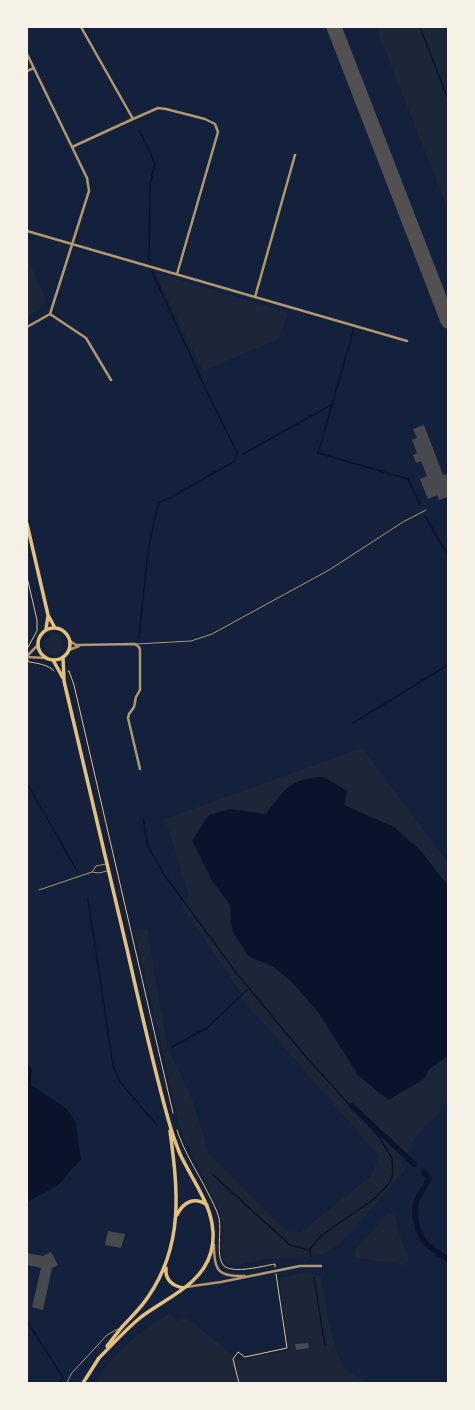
<!DOCTYPE html>
<html>
<head>
<meta charset="utf-8">
<style>
	body { margin:0 }
	#map { position:relative; width:475px; height:1410px; overflow:hidden; background:#14213d; font-family:"Playfair Display",serif }
	canvas { display:block }
	.frame { position:absolute; inset:0; border:28px solid #f6f1e7; pointer-events:none }
</style>
</head>
<body>
<div id="map">
<canvas width="475" height="1410"></canvas>
<div class="frame"></div>
</div>
<script>
const ctx = document.querySelector('canvas').getContext('2d');
ctx.lineJoin = 'round';
function paint(path, color) { ctx.fillStyle = color; ctx.fill(path, 'evenodd'); }
function stroke(path, color, width, dash) { ctx.strokeStyle = color; ctx.lineWidth = width; ctx.lineCap = dash ? 'butt' : 'round'; ctx.setLineDash(dash || []); ctx.stroke(path); }
paint(new Path2D(`
	M376 27H448V210Z
	M27 262 30 264 46 298 44 307 27 317Z
	M154 272 289 313 278 339 203 371Z
	M44 645a10 10 0 1 1 20 0a10 10 0 1 1-20 0Z
	M362 748 448 863V886L421 851 394 827 344 805 310 778C285 785 280 795 266 814L248 813 209 815 192 841 211 879 230 905 232 930 248 956 272 966 291 981 319 1013 358 1075 388 1100 424 1079 429 1069 448 1056V1101L416 1137 408 1152 400 1160 405 1170 343 1241 329 1251 321 1255 307 1257 266 1259 233 1266 228 1265 224 1261 222 1245 224 1232 223 1222 216 1204 180 1129 163 1052 134 930 147 929 167 1046 192 1099 209 1154 285 1230 301 1232 371 1176 379 1156 242 999 241 993 181 905 189 896 165 819Z
	M388 1213 394 1215 396 1218 399 1234 408 1256V1262L405 1265 356 1258 354 1256 356 1249Z
	M303 1273H312L321 1276C325 1297 332 1351 344 1366 350 1373 359 1380 367 1383H95C113 1353 140 1331 170 1313L177 1321 186 1317 232 1354 241 1360 289 1351 279 1278Z`), '#1d2539');
paint(new Path2D(`
	M324 777 347 791 344 805 394 827 421 851 448 886V1056L429 1069 424 1079 388 1100 358 1075 319 1013 291 981 272 966 248 956 232 930 230 905 211 879 192 841 209 815 230 809 266 814C285 789 290 778 324 777Z
	M27 1062 32 1070 31 1085 67 1109 76 1123 81 1159 57 1186 27 1202Z`), '#0b132b');
stroke(new Path2D(`
	M420 27 448 99
	M139 130 150 152 155 164 150 184 149 260 151 269 208 394 237 453 235 461 168 499 159 502C146 546 144 593 139 638
	M354 328 318 453 408 479 420 504
	M243 454 331 405
	M425 516 448 555
	M353 723 448 665
	M27 783 77 871
	M143 819 148 846 165 876 238 975 306 1057 380 1138 392 1158 393 1174 390 1182 384 1189 374 1199 322 1235 309 1250
	M88 899 113 1066 120 1082 157 1125
	M172 1047 207 1028 249 988
	M212 1174 290 1245 309 1250
	M309 1250 311 1256
	M314 1278 325 1345
	M27 1321 63 1377 60 1383`), '#0b132b', 1.5);
stroke(new Path2D(`
	M352 1106 414 1164
	M424 1172 429 1178C427 1186 420 1192 417 1200 412 1213 417 1232 425 1242 431 1249 441 1254 448 1260`), '#0b132b', 5.5);
stroke(new Path2D(`
	M334 27 448 321`), '#525050', 15);
paint(new Path2D(`
	M424 425 443 475 446 474 448 479V497L439 500 437 495 428 499 420 479 427 476 421 461 416 463 413 455 417 453 412 440 417 438 413 429Z
	M108 1231 125 1234 121 1248 105 1245Z
	M51 1252 58 1265 52 1268 43 1310 32 1307 41 1268 27 1265V1253L43 1256Z
	M308 1343 309 1348 296 1350 295 1344Z`), '#48494c');
stroke(new Path2D(`
	M27 577 37 620V631L27 649
	M28 660 29 662C37 663 49 665 54 671
	M68 671H69L74 685 173 1113
	M177 1130C184 1152 198 1173 208 1193 212 1201 217 1210 219 1218 222 1231 215 1257 224 1266 234 1274 263 1266 275 1264V1267
	M239 1383 233 1359 238 1352 245 1357 287 1348 276 1274`), '#e5c07b', 1);
stroke(new Path2D(`
	M136 644 191 641 212 634 329 570 403 522 426 510
	M106 864 96 866 92 872 99 873 107 871
	M39 890 92 872
	M67 1383 71 1374 107 1335 118 1329`), '#b1986c', 1);
stroke(new Path2D(`
	M81 27 133 119
	M27 54 87 178 89 191 50 314 27 327
	M27 71 34 68
	M72 147 133 119 158 108 166 109 205 119 215 124 218 132 177 274
	M27 231 407 341
	M255 297 295 155
	M50 314 86 338 111 380
	M70 641 76 645 135 644 139 647 140 650V690L136 697 134 707 129 714 128 718 140 769
	M69 650 79 646
	M27 656 38 645
	M27 657 46 658
	M214 1245C214 1271 218 1277 245 1276
	M186 1287 221 1282 300 1266H321`), '#b1986c', 2.5);
stroke(new Path2D(`
	M27 524 48 615 55 628
	M38 644a16 16 0 1 1 32 0a16 16 0 1 1-32 0Z
	M46 629 48 616
	M63 657 64 681C85 770 106 860 127 949 140 1007 153 1065 169 1122 172 1133 176 1144 180 1154 195 1186 221 1215 211 1252 202 1285 166 1298 141 1317 125 1330 112 1345 98 1359
	M53 660 63 678
	M177 1215C183 1202 195 1196 207 1205
	M166 1268C165 1280 172 1286 184 1288
	M107 1346C112 1340 117 1333 122 1327 131 1317 141 1308 148 1297 184 1245 178 1190 170 1131
	M83 1383 99 1358`), '#e5c07b', 3.5);
</script>
</body>
</html>
